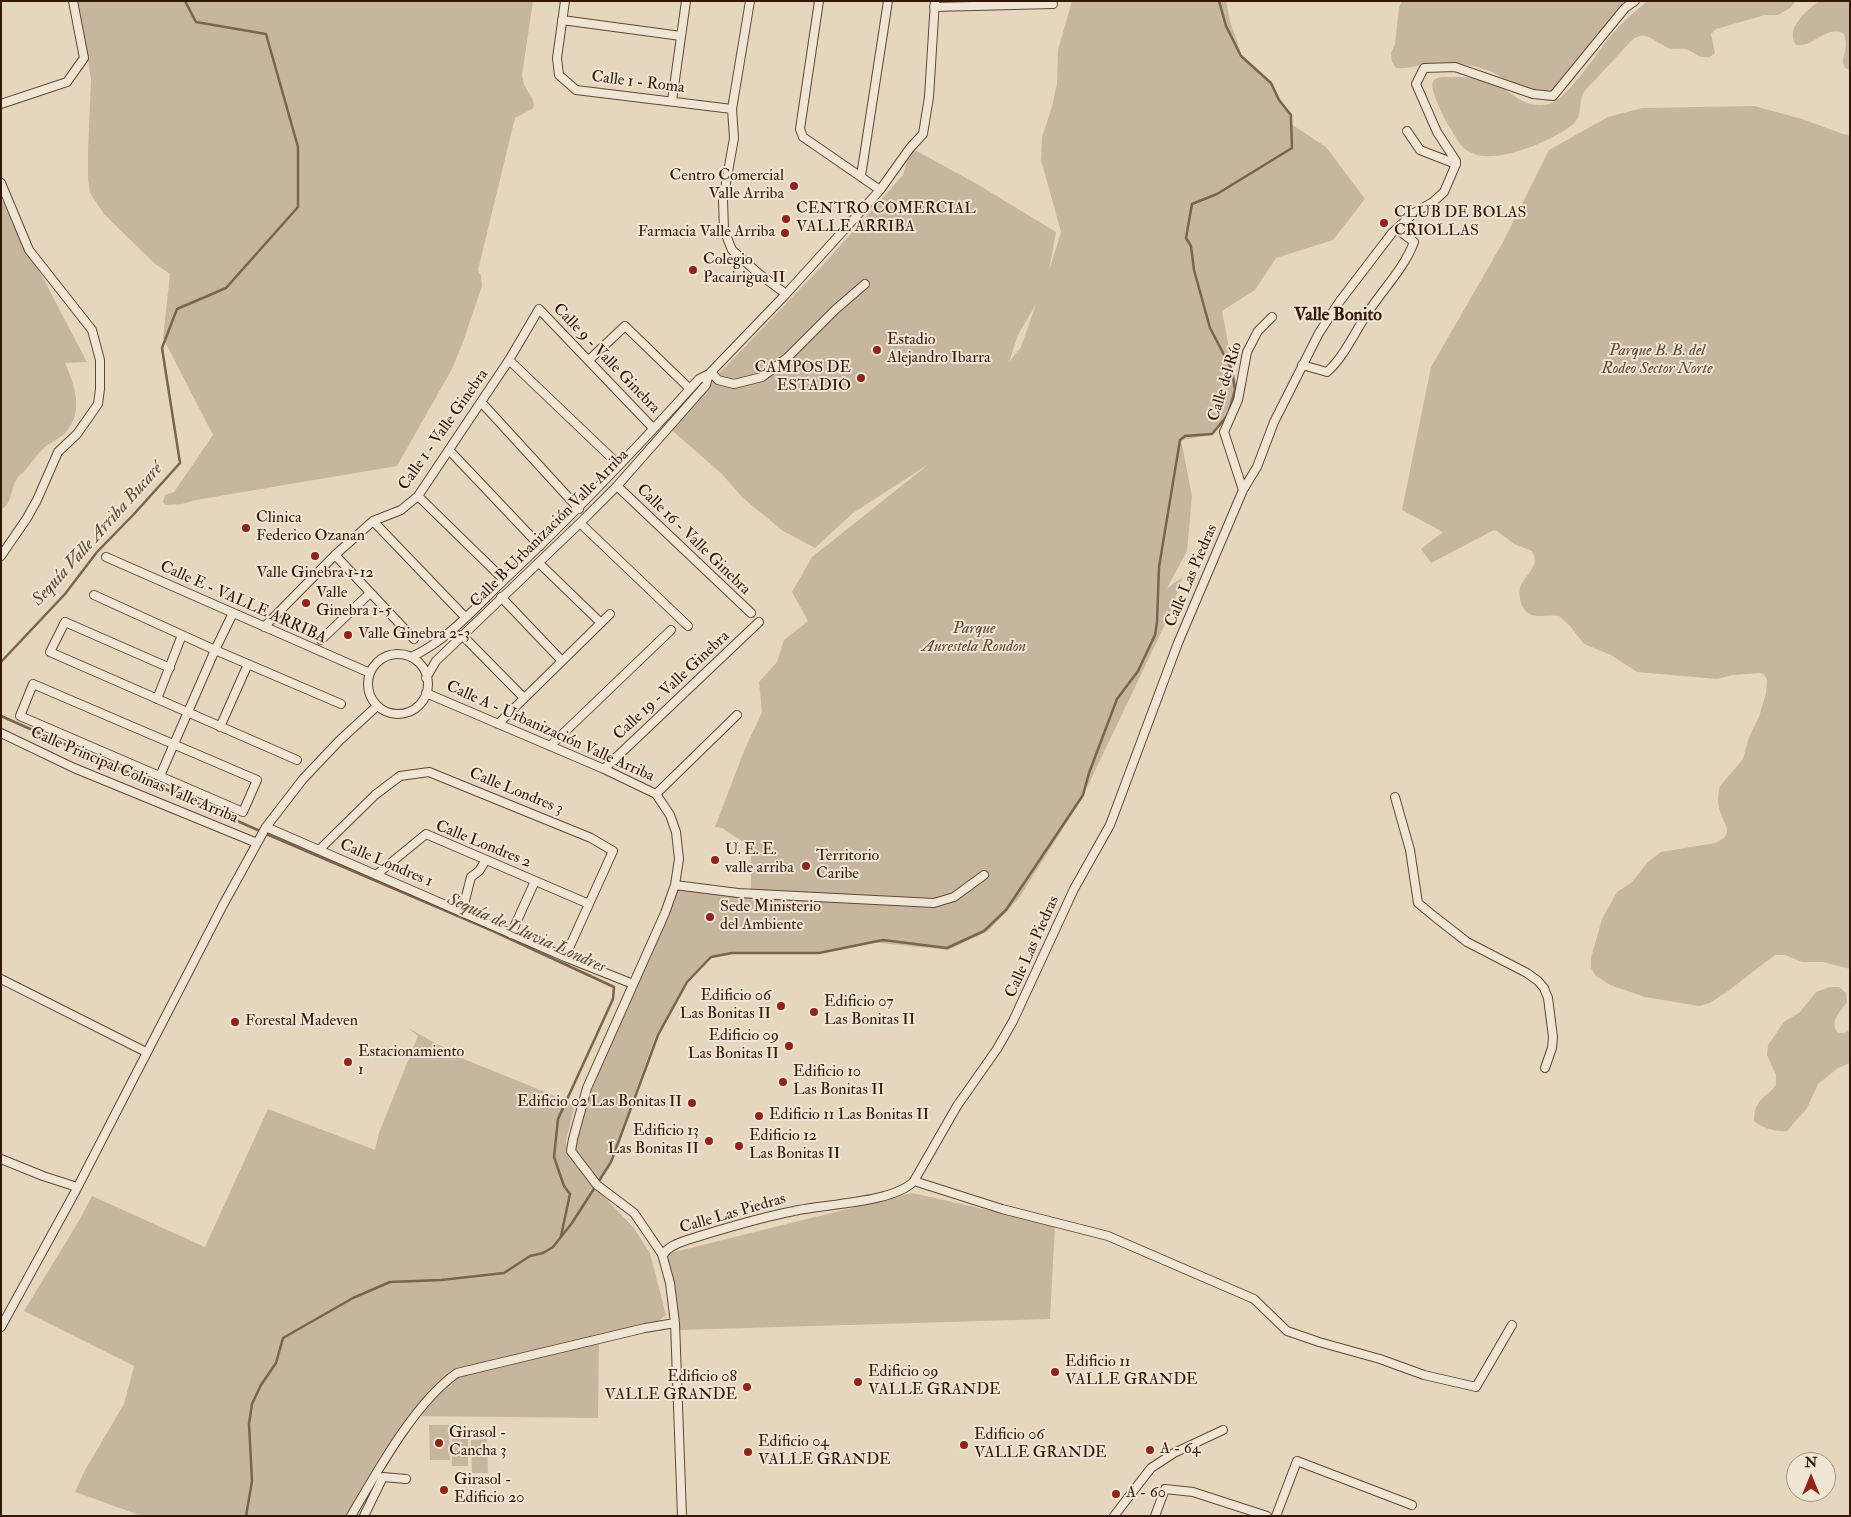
<!DOCTYPE html>
<html>
<head>
<meta charset="utf-8">
<style>
	body { margin:0 }
	#map { position:relative; width:1851px; height:1517px; overflow:hidden; background:#e5d7bd; font-family:"IM FELL Double Pica",serif }
	canvas { display:block }
	.frame { position:absolute; inset:0; border:2px solid #351705; pointer-events:none }
	.north { position:absolute; left:1786px; top:1452px; width:50px; height:50px; box-sizing:border-box; background:#eee5d4; border:1px solid #a49381; border-radius:50%; rotate:0deg; font-size:14px; font-weight:700; line-height:20px; text-align:center; color:#351705 }
	.north::after { content:''; display:block; margin:auto; width:18px; height:22px; background:#8f2418; clip-path:polygon(50% 0,100% 100%,50% 72%,0 100%) }
</style>
</head>
<body>
<div id="map">
<canvas width="1851" height="1517"></canvas>
<div class="frame"></div>
<div class="north">N</div>
</div>
<script>
const ctx = document.querySelector('canvas').getContext('2d');
ctx.lineJoin = 'round';
function paint(path, color) { ctx.fillStyle = color; ctx.fill(path, 'evenodd'); }
function stroke(path, color, width, dash) { ctx.strokeStyle = color; ctx.lineWidth = width; ctx.lineCap = dash ? 'butt' : 'round'; ctx.setLineDash(dash || []); ctx.stroke(path); }
function label(font, color, halo, rows, align = 'center') {
  ctx.font = font + ' "IM FELL Double Pica",serif'; ctx.lineWidth = 4; ctx.setLineDash([]); ctx.textBaseline = 'middle'; ctx.strokeStyle = halo; ctx.fillStyle = color; for (const [text, x, y, turn = 0] of rows) {
    ctx.save(); ctx.translate(x, y); ctx.rotate((+turn || 0) * Math.PI / 180); ctx.textAlign = isNaN(turn) ? turn : align; if (halo) ctx.strokeText(text, 0, 0); ctx.fillText(text, 0, 0); ctx.restore();
  }
}
paint(new Path2D(`
	M78 1H533L522 75 524 85 532 98 534 106 532 109 515 118 478 270 481 276 482 286 464 339 452 369 397 466 196 500 182 504 165 505 163 502 165 495 174 492 213 435 163 338 170 274 154 263 104 214 90 193 88 180V149L91 79Z
	M1072 1H1226L1230 21 1241 54 1271 83 1279 100 1291 115V124L1326 147 1365 199 1333 240 1276 258 1255 290 1222 311 1237 390 1229 416 1211 435 1181 440 1192 496 1187 551 1167 588 1183 577 1168 618 1081 800 1019 898 988 931 948 950 871 942 819 953 732 952 710 957 686 981 664 1025 656 1035 610 1161 597 1182 573 1151 595 1072 677 888 751 894V847L722 828 715 827 744 751 762 712 759 682 777 662 784 640 808 621 792 592 812 557 929 464 853 513 815 548 783 531 743 498 721 473 668 427 822 266 903 175 911 148 977 184 1056 232 1049 271 1061 232 1041 160 1042 137 1052 107 1057 83 1058 50ZM1036 304 1021 347 1009 362 1018 335Z
	M1402 1H1625C1608 20 1566 88 1546 95 1530 99 1504 77 1490 71 1472 64 1449 61 1430 63 1416 65 1411 69 1396 68L1392 62 1391 53 1395 44 1399 7Z
	M1648 1H1796L1790 8 1778 15H1765L1716 29 1711 34 1715 53 1710 57C1697 59 1696 52 1685 49 1678 48 1672 50 1666 47 1653 41 1645 29 1631 41 1619 54 1607 67 1595 80 1591 84 1585 89 1583 94 1578 105 1583 117 1572 125 1552 141 1496 165 1472 153 1469 152 1465 149 1463 147 1455 139 1425 87 1434 80 1439 76 1447 77 1453 77 1468 77 1483 77 1497 85 1514 94 1525 109 1549 104 1566 100 1597 53 1609 38 1620 25 1634 11 1648 1Z
	M1819 1H1850V70L1845 68C1839 56 1851 50 1843 33 1824 26 1814 48 1796 45 1785 28 1806 11 1819 1Z
	M1754 106 1802 119 1843 134 1850 135V969L1823 962H1802L1785 955H1775L1728 991 1710 1003 1699 1006 1645 997 1610 985 1596 976 1591 968V958L1602 919 1617 892 1632 882 1649 861 1661 852 1715 843C1736 834 1724 825 1720 811 1717 803 1718 794 1720 786L1743 759 1749 737 1759 717 1766 693 1767 679 1763 674 1760 673 1733 675 1717 679 1637 672 1611 655 1584 644 1570 626 1559 616C1552 615 1537 617 1532 615 1521 612 1517 594 1521 585 1528 572 1540 566 1532 551L1514 544 1497 531 1494 530 1431 563 1421 549 1443 532 1402 510 1431 367 1503 242 1549 150 1608 117 1642 108Z
	M1 198 87 362 65 363C75 386 84 411 66 432 60 439 50 442 44 448 34 457 28 469 18 477 10 488 13 503 1 510Z
	M1830 987H1839L1846 993 1847 1002C1841 1011 1830 1020 1837 1032 1842 1034 1845 1033 1850 1030V1063L1838 1068 1818 1084 1807 1108 1787 1131C1776 1132 1762 1128 1754 1121 1754 1099 1765 1099 1776 1085V1075L1767 1055 1768 1045 1784 1022 1800 1012 1816 992Z
	M408 1028 466 1060 575 1104 566 1141 567 1153 593 1185 634 1228 650 1253 666 1315 651 1327 599 1339 598 1418 414 1416 354 1516H142L75 1492 85 1470 124 1404 134 1366 24 1311 80 1219 92 1196 205 1247 268 1109 375 1150 379 1133 418 1036Z
	M912 1193 1055 1225 1050 1319 680 1330 666 1254Z
	M429 1425H449L450 1460H430Z
	M452 1437H468V1466H452Z
	M487 1439 488 1473H472L471 1440Z`), '#c7b69e');
stroke(new Path2D(`
	M1219 1 1226 26 1241 56 1271 83 1279 100 1291 115V119L1292 148 1217 194 1192 204 1186 238 1191 246 1194 270 1210 328 1232 370 1235 390 1229 411
	M1 662 65 594 97 552 134 514 180 463 162 348 177 309 226 288 298 207V147L266 34 196 22 185 1
	M1 716 260 831
	M264 833 493 931 614 987 613 999 558 1119 554 1157 564 1186 570 1194 561 1236
	M246 1516 252 1481 249 1424 252 1404 261 1385 276 1363 283 1338 353 1298 390 1282 441 1280 504 1273 530 1256 543 1253 553 1247 572 1223 611 1162 658 1035 687 982 711 957 732 953H819L883 940 947 948 984 931 1006 910 1083 795 1089 773 1117 699 1138 671 1155 635 1157 622 1159 567 1180 440 1185 436 1212 434 1227 416`), '#7b634e', 2.5);
const minor = new Path2D(`
	M565 1 557 58 559 75 576 90 732 109
	M750 1 732 109 734 138 723 200 724 230 732 250 758 273 786 294
	M819 1 800 129 803 137 880 190
	M934 7 1053 4
	M562 20 681 36
	M672 101 686 1
	M1 104 67 82 84 58 73 1
	M1407 131 1420 150 1456 164
	M1456 164V161L1437 132 1416 84 1424 68 1455 67 1533 94 1553 96 1625 8 1635 1
	M861 176 888 1
	M1 183 29 250 92 330 100 360V389L98 404 77 434 58 452 37 500 27 518 1 556
	M509 360 619 465
	M589 360 625 326 690 389
	M1302 365 1327 372C1344 357 1354 333 1367 314 1382 290 1404 269 1414 242L1397 229
	M711 372 718 380 734 384 762 377 787 358 836 309 865 284
	M481 402 579 509
	M449 450 540 546
	M617 486 751 613
	M1243 490 1224 432 1238 400 1247 352 1258 331 1272 317
	M418 496 504 580
	M373 521 465 617
	M580 523 688 626
	M335 555 414 639
	M106 557 370 673
	M539 563 601 623
	M94 595 215 650 341 704
	M501 597 562 661
	M264 627 335 555 373 521 401 510 418 496 509 360 539 309 653 428
	M462 635 524 698
	M321 640 370 593
	M368 684a30 30 0 1 1 60 0a30 30 0 1 1-60 0Z
	M411 657C447 641 476 607 504 580 572 516 636 449 699 379L709 374 786 294 880 190 910 148 923 134 929 97 935 1
	M170 668 65 622 50 652 297 760
	M426 678 436 661 580 523 617 486 706 385 709 374
	M33 684 257 780 243 812 20 716Z
	M426 693 604 769 656 794 670 815 676 832 679 859 675 885 665 913 587 1088 573 1139 571 1151 597 1185 634 1213 662 1254 670 1283 675 1323 682 1516
	M157 699 182 635
	M498 724 610 614
	M220 727 248 664
	M1 733 74 768 257 843
	M550 746 671 630
	M604 769 759 622
	M160 776 215 650 233 613
	M656 794 737 715
	M1395 797 1410 850 1418 903 1435 917 1467 942 1527 973 1538 981 1544 988 1548 998 1553 1037 1552 1048 1545 1068
	M266 827 565 957 633 984
	M319 850 375 795 400 776 429 772 591 838 613 851 565 957
	M376 875 426 834 589 904
	M675 885 738 893 934 903 954 897 984 875
	M462 912 471 877 479 871 486 860
	M511 934 535 881
	M1 979 146 1052
	M1 1159 43 1176 77 1187
	M914 1181 1002 1209 1108 1236 1254 1299 1287 1331 1319 1342 1380 1359 1424 1375 1476 1387 1512 1325
	M663 1255C667 1247 678 1243 687 1240 722 1229 758 1218 794 1211 823 1204 894 1203 914 1181L957 1106 997 1049 1013 1021 1074 889 1110 825 1178 643 1243 490 1257 467 1274 422 1319 333 1340 301 1392 233 1414 213 1433 202 1444 192 1456 164
	M1 1327 74 1194 223 905 266 827 303 779 340 740 377 706
	M351 1516C377 1472 415 1402 457 1373L645 1328 675 1323
	M364 1516 383 1477 406 1479
	M1114 1516 1151 1468 1174 1453 1223 1430
	M1155 1516 1165 1489 1193 1492 1267 1516
	M1276 1516 1297 1461 1412 1505`);
stroke(minor, '#614733', 10);
stroke(minor, '#eee5d4', 8);
for (const [x, y, r, color] of [
	[794,186,5,"#8f2418"],
	[786,219,5,"#8f2418"],
	[1384,223,5,"#8f2418"],
	[785,233,5,"#8f2418"],
	[693,270,5,"#8f2418"],
	[877,350,5,"#8f2418"],
	[861,378,5,"#8f2418"],
	[246,528,5,"#8f2418"],
	[315,556,5,"#8f2418"],
	[306,603,5,"#8f2418"],
	[348,635,5,"#8f2418"],
	[715,860,5,"#8f2418"],
	[806,866,5,"#8f2418"],
	[710,917,5,"#8f2418"],
	[781,1006,5,"#8f2418"],
	[814,1012,5,"#8f2418"],
	[235,1022,5,"#8f2418"],
	[789,1046,5,"#8f2418"],
	[348,1062,5,"#8f2418"],
	[783,1082,5,"#8f2418"],
	[692,1103,5,"#8f2418"],
	[759,1116,5,"#8f2418"],
	[709,1141,5,"#8f2418"],
	[739,1146,5,"#8f2418"],
	[1055,1372,5,"#8f2418"],
	[858,1382,5,"#8f2418"],
	[747,1387,5,"#8f2418"],
	[439,1443,5,"#8f2418"],
	[964,1445,5,"#8f2418"],
	[1150,1450,5,"#8f2418"],
	[748,1452,5,"#8f2418"],
	[444,1490,5,"#8f2418"],
	[1116,1494,5,"#8f2418"]
]) { const dot = new Path2D(); dot.arc(x, y, r, 0, 2 * Math.PI); ctx.fillStyle = color; ctx.fill(dot); stroke(dot, '#eee5d4', 2); }
label('16px', '#351705', '#eee5d4', [
	["Calle 1 - Roma",638,83,7],
	["Calle 9 - Valle Ginebra",606,359,46],
	["Calle del Río",1226,382,-73],
	["Calle 1 - Valle Ginebra",444,430,-55],
	["Calle B Urbanización Valle Arriba",550,529,-45],
	["Calle 16 - Valle Ginebra",693,540,44],
	["Calle Las Piedras",1192,576,-67],
	["Calle E - VALLE ARRIBA",243,603,24],
	["Calle 19 - Valle Ginebra",672,686,-43],
	["Calle A - Urbanización Valle Arriba",550,732,24],
	["Calle Principal Colinas Valle Arriba",134,776,23],
	["Calle Londres 3",516,792,22],
	["Calle Londres 2",483,845,22],
	["Calle Londres 1",386,864,23],
	["Calle Las Piedras",1033,947,-66],
	["Calle Las Piedras",733,1214,-16]
]);
label('16px', '#351705', '#eee5d4', [
	["Centro Comercial",784,177,"right"],
	["Valle Arriba",784,195,"right"],
	["CENTRO COMERCIAL",796,210],
	["VALLE ARRIBA",796,228],
	["CLUB DE BOLAS",1394,214],
	["CRIOLLAS",1394,232],
	["Farmacia Valle Arriba",775,233,"right"],
	["Colegio",703,261],
	["Pacairigua II",703,279],
	["Estadio",887,341],
	["Alejandro Ibarra",887,359],
	["CAMPOS DE",851,369,"right"],
	["ESTADIO",851,387,"right"],
	["Clinica",256,519],
	["Federico Ozanan",256,537],
	["Valle Ginebra 1-12",315,574,"center"],
	["Valle",316,594],
	["Ginebra 1-5",316,612],
	["Valle Ginebra 2-3",358,635],
	["U. E. E.",725,851],
	["valle arriba",725,869],
	["Territorio",816,857],
	["Caribe",816,875],
	["Sede Ministerio",720,908],
	["del Ambiente",720,926],
	["Edificio 06",771,997,"right"],
	["Las Bonitas II",771,1015,"right"],
	["Edificio 07",824,1003],
	["Las Bonitas II",824,1021],
	["Forestal Madeven",245,1022],
	["Edificio 09",779,1037,"right"],
	["Las Bonitas II",779,1055,"right"],
	["Estacionamiento",358,1053],
	["1",358,1071],
	["Edificio 10",793,1073],
	["Las Bonitas II",793,1091],
	["Edificio 02 Las Bonitas II",682,1103,"right"],
	["Edificio 11 Las Bonitas II",769,1116],
	["Edificio 13",699,1132,"right"],
	["Las Bonitas II",699,1150,"right"],
	["Edificio 12",749,1137],
	["Las Bonitas II",749,1155],
	["Edificio 11",1065,1363],
	["VALLE GRANDE",1065,1381],
	["Edificio 09",868,1373],
	["VALLE GRANDE",868,1391],
	["Edificio 08",737,1378,"right"],
	["VALLE GRANDE",737,1396,"right"],
	["Girasol -",449,1434],
	["Cancha 3",449,1452],
	["Edificio 06",974,1436],
	["VALLE GRANDE",974,1454],
	["Edificio 04",758,1443],
	["VALLE GRANDE",758,1461],
	["A - 64",1160,1450],
	["Girasol -",454,1481],
	["Edificio 20",454,1499],
	["A - 60",1126,1494]
], 'left');
label('italic 16px', '#614733', '#eee5d4', [
	["Parque B. B. del",1657,352],
	["Rodeo Sector Norte",1657,370],
	["Parque",974,630],
	["Aurestela Rondon",974,648]
]);
label('bold 18px', '#351705', '#eee5d4', [
	["Valle Bonito",1338,316]
]);
label('italic 18px', '#634a35', '#eee5d4', [
	["Sequía Valle Arriba Bucaré",98,535,-48],
	["Sequía de Lluvia Londres",526,934,24]
]);
</script>
</body>
</html>
